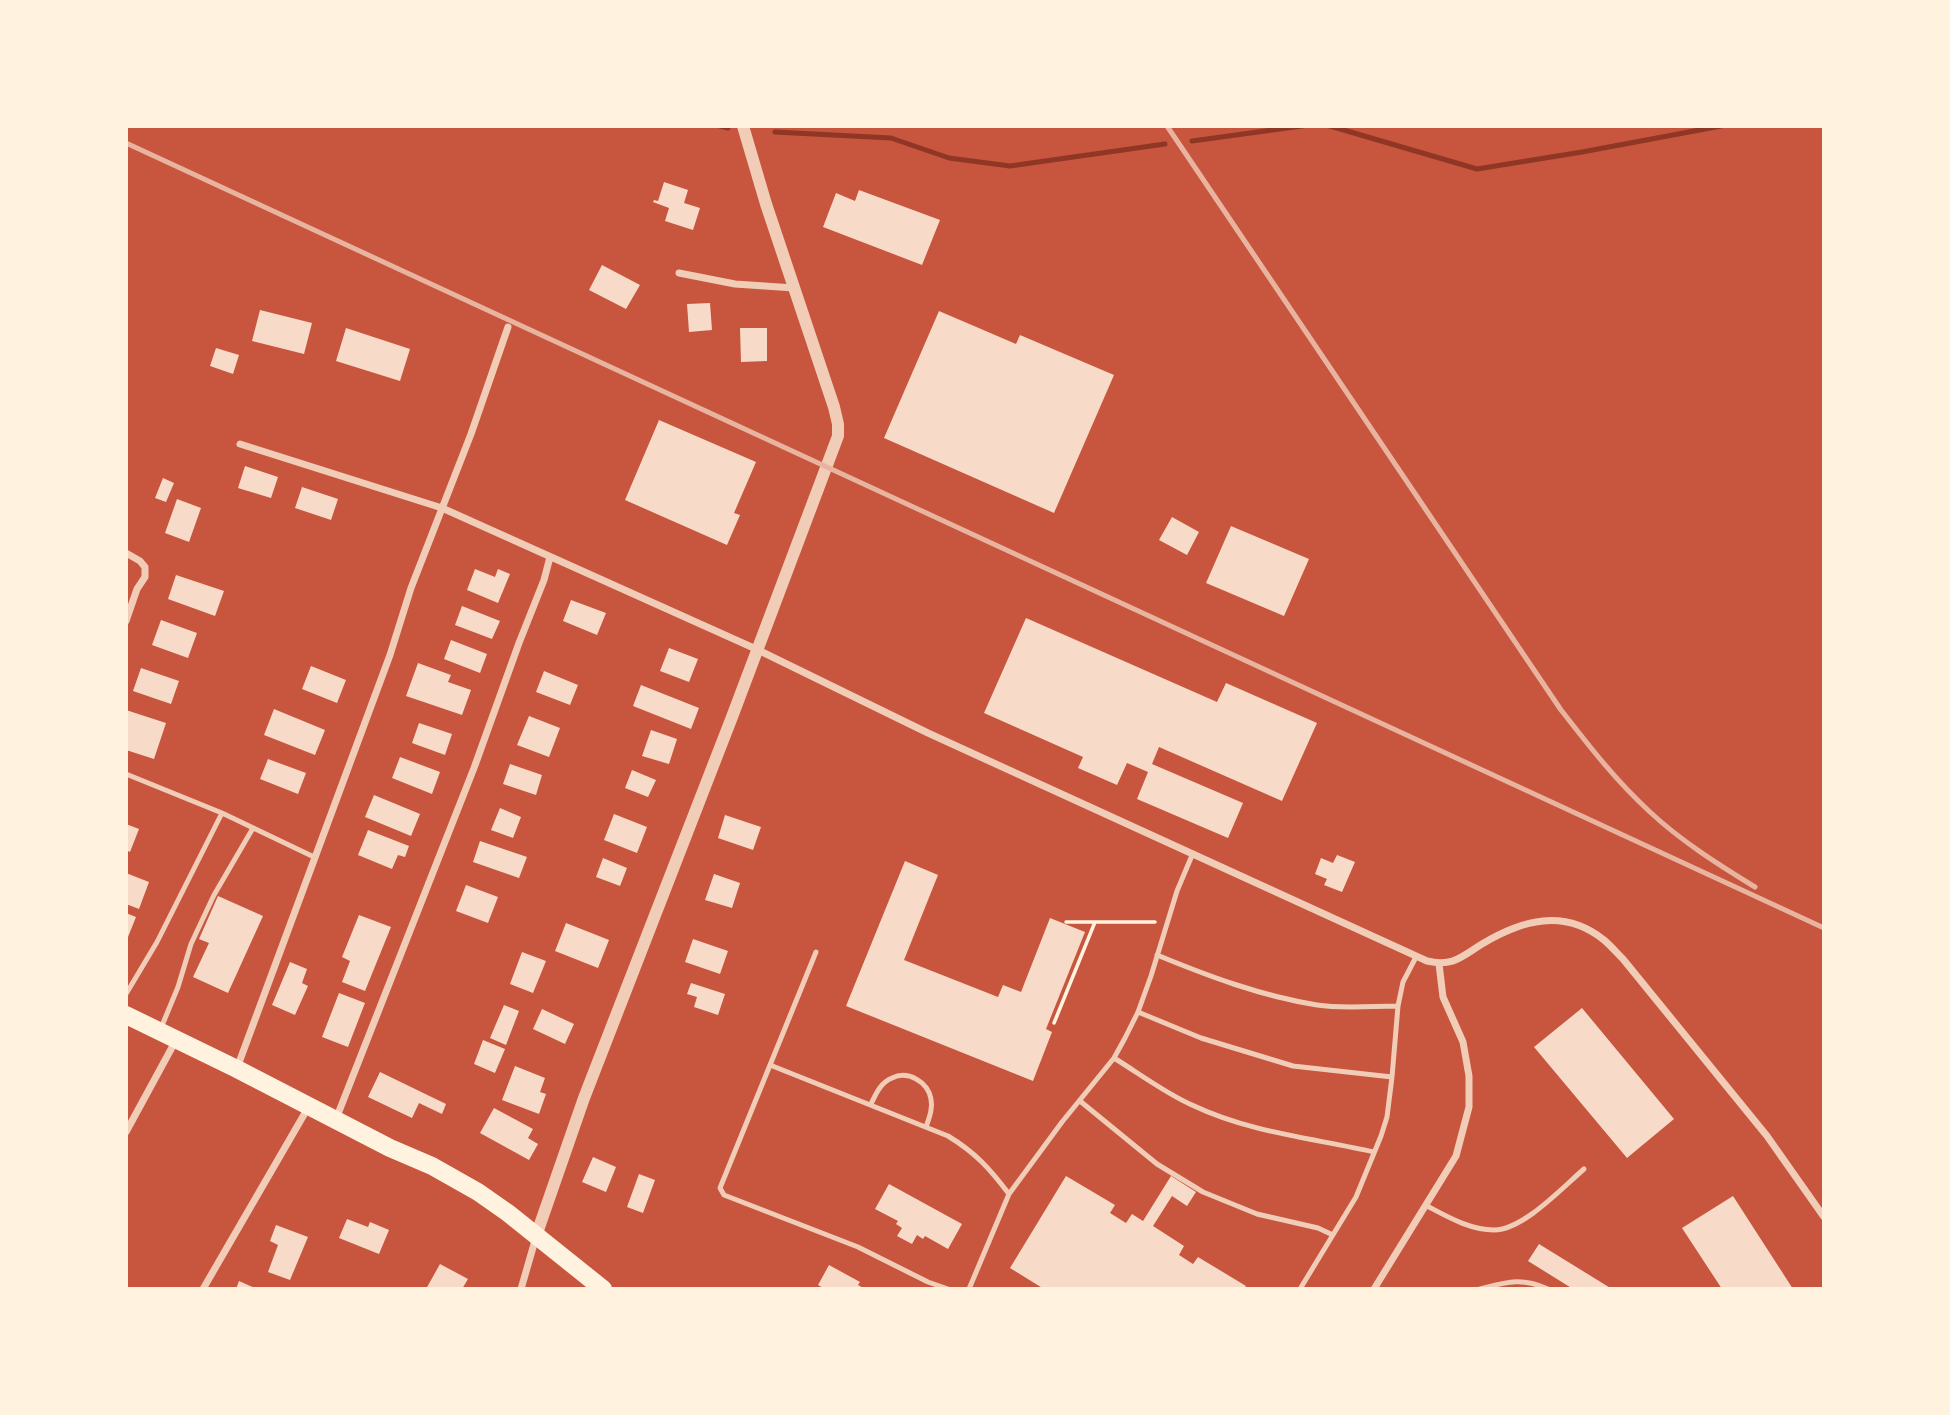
<!DOCTYPE html>
<html>
<head>
<meta charset="utf-8">
<style>
	body { margin:0 }
	#map { position:relative; width:1950px; height:1415px; overflow:hidden; background:#c8553d; font-family:Poppins,sans-serif }
	canvas { display:block }
	.frame { position:absolute; inset:0; border:128px solid #fff3e0; pointer-events:none }
</style>
</head>
<body>
<div id="map">
<canvas width="1950" height="1415"></canvas>
<div class="frame"></div>
</div>
<script>
const ctx = document.querySelector('canvas').getContext('2d');
ctx.lineJoin = 'round';
function stroke(path, color, width, dash) { ctx.strokeStyle = color; ctx.lineWidth = width; ctx.lineCap = dash ? 'butt' : 'round'; ctx.setLineDash(dash || []); ctx.stroke(path); }
function paint(path, color) { ctx.fillStyle = color; ctx.fill(path, 'evenodd'); }
stroke(new Path2D(`
	M720 126 728 128
	M1330 126 1477 169 1582 152 1721 126
	M775 132 891 138 949 158 1010 166 1165 144
	M1192 141 1302 126`), '#8f3625', 5);
paint(new Path2D(`
	M664 182 688 190 684 203 700 208 693 230 665 221 669 208 653 202 654 200 658 201Z
	M859 190 940 220 922 265 823 227 836 193 855 201Z
	M602 265 640 285 626 309 589 290Z
	M710 303 712 330 689 332 687 304Z
	M260 310 312 323 304 354 252 341Z
	M939 311 1016 344 1020 335 1114 375 1054 513 884 438Z
	M346 328 410 349 400 381 336 361Z
	M740 328H767V361L741 362Z
	M216 348 239 355 233 374 210 366Z
	M659 420 756 462 734 513 740 515 727 545 625 500Z
	M245 466 278 477 271 498 238 488Z
	M163 478 174 483 166 502 155 498Z
	M302 487 338 499 331 520 295 508Z
	M177 499 201 508 189 542 165 533Z
	M1172 517 1199 532 1187 555 1159 540Z
	M1231 526 1309 559 1284 616 1206 583Z
	M475 569 495 577 498 569 510 574 498 603 467 590Z
	M176 575 224 591 215 616 168 599Z
	M571 600 606 613 597 635 563 621Z
	M462 606 500 621 492 639 455 625Z
	M1026 618 1217 702 1226 683 1317 723 1282 801 1159 747 1152 764 1243 803 1228 838 1137 799 1148 772 1127 763 1117 785 1078 768 1083 757 984 713Z
	M161 620 197 633 188 658 152 645Z
	M451 640 487 654 480 673 444 659Z
	M669 648 698 659 689 682 660 671Z
	M418 663 451 675 448 682 471 690 462 715 406 696Z
	M311 666 346 680 337 703 302 689Z
	M141 668 179 681 171 704 133 691Z
	M544 671 578 685 570 705 536 692Z
	M641 685 699 708 691 729 633 706Z
	M274 709 325 730 315 755 264 735Z
	M126 710 166 723 154 759 126 750Z
	M529 716 560 728 549 757 517 745Z
	M419 723 452 734 445 755 412 743Z
	M651 730 677 739 669 764 642 756Z
	M400 757 440 772 432 794 392 778Z
	M268 759 306 773 298 794 260 779Z
	M510 764 542 775 536 795 503 784Z
	M632 770 656 780 648 797 625 788Z
	M374 795 420 814 411 836 365 817Z
	M500 808 521 817 513 838 491 830Z
	M614 814 647 827 637 853 604 840Z
	M725 815 761 827 753 850 718 838Z
	M126 824 139 829 130 852 126 850Z
	M368 830 409 846 405 857 398 855 392 869 358 855Z
	M480 841 527 857 519 878 473 862Z
	M1337 855 1355 862 1342 892 1324 885 1327 879 1315 874 1321 858 1333 863Z
	M603 858 627 868 620 886 596 877Z
	M905 861 938 875 904 960 998 997 1003 985 1021 992 1050 918 1085 932 1046 1029 1052 1032 1033 1081 846 1006Z
	M126 873 149 882 139 909 126 904Z
	M714 874 740 883 732 908 705 900Z
	M466 885 498 897 488 923 456 911Z
	M218 896 263 916 228 993 193 977 209 943 199 939Z
	M126 913 136 917 126 942Z
	M359 915 391 927 365 991 342 982 350 961 342 957Z
	M566 923 609 940 598 968 555 951Z
	M693 939 728 951 720 974 685 962Z
	M522 952 546 961 533 993 510 984Z
	M290 962 307 969 302 983 308 986 295 1015 272 1005Z
	M691 983 725 994 718 1015 694 1007 697 997 687 994Z
	M339 993 365 1003 348 1047 322 1037Z
	M504 1005 519 1011 506 1045 490 1038Z
	M1582 1008 1674 1119 1627 1158 1534 1047Z
	M542 1009 574 1024 565 1044 533 1029Z
	M483 1040 505 1049 495 1073 474 1064Z
	M515 1066 545 1078 540 1092 546 1094 539 1114 502 1100Z
	M380 1072 446 1104 442 1114 419 1103 412 1118 368 1097Z
	M494 1108 533 1129 528 1138 538 1144 529 1160 480 1133Z
	M593 1157 616 1167 606 1192 582 1182Z
	M639 1174 655 1180 643 1213 627 1207Z
	M1066 1176 1115 1205 1110 1213 1126 1223 1132 1214 1143 1221 1171 1176 1196 1192 1187 1206 1172 1196 1153 1226 1184 1246 1179 1255 1193 1264 1198 1257 1246 1286 1244 1289H1044L1010 1268Z
	M889 1184 962 1224 948 1249 925 1236 923 1239 917 1235 912 1244 897 1236 902 1228 896 1224 898 1221 875 1209Z
	M1733 1196 1793 1289H1722L1682 1228Z
	M347 1219 368 1227 370 1222 389 1230 379 1254 339 1238Z
	M276 1225 308 1237 290 1280 268 1272 278 1245 270 1241Z
	M1539 1244 1612 1289H1573L1528 1261Z
	M440 1264 468 1279 462 1289H426Z
	M829 1265 860 1282 858 1285 865 1289H825L818 1285Z
	M239 1281 257 1289H236Z`), '#f7dbc8');
stroke(new Path2D(`
	M1066 922H1155
	M1054 1023 1095 922`), '#fff3e0', 3.5);
stroke(new Path2D(`
	M126 774 222 813 314 857
	M816 952 720 1188 724 1195 858 1247 928 1282 948 1289
	M1157 955C1208 976 1261 996 1317 1005 1342 1009 1372 1006 1398 1006
	M126 994 157 942 222 813
	M1138 1012 1201 1038 1293 1066 1392 1077
	M161 1028 178 987 191 944 214 895 253 828
	M1114 1058C1140 1074 1165 1093 1192 1105 1251 1133 1312 1138 1374 1152
	M770 1065 948 1136C976 1153 990 1169 1009 1194
	M1080 1101 1157 1164 1203 1192 1257 1214 1318 1228 1333 1235
	M871 1104C876 1094 880 1083 892 1078 908 1070 928 1082 931 1099 933 1109 929 1118 926 1127
	M1427 1206C1448 1217 1470 1230 1494 1230 1523 1230 1562 1188 1584 1169
	M969 1289 1009 1194 1062 1122 1114 1058 1125 1038 1138 1012 1151 976 1177 891 1193 853
	M1300 1289 1356 1197 1381 1136 1387 1117 1392 1077 1398 1006 1403 982 1416 957
	M1480 1289C1507 1282 1521 1277 1548 1289`), '#f1ccb7', 5);
stroke(new Path2D(`
	M679 273 735 284 794 288
	M240 444 442 508 756 649 928 733 1427 961C1453 967 1461 957 1482 944 1522 920 1564 908 1604 940 1611 946 1617 953 1623 959L1767 1136 1824 1217
	M126 553 140 561 145 567V577L137 589 126 621
	M237 1068 390 655 411 588 471 434 508 327
	M336 1119 474 768 519 643 544 580 550 557
	M126 1132 176 1040
	M203 1289 309 1106
	M521 1289 536 1237
	M1374 1289 1456 1156 1469 1107V1076L1463 1042 1443 997 1439 964`), '#f1ccb7', 7);
stroke(new Path2D(`
	M536 1236 584 1098 732 717 838 436V424L834 407 766 204 743 126`), '#f1ccb7', 12);
stroke(new Path2D(`
	M126 1015 237 1069 390 1148 432 1166 478 1192 508 1213 603 1289`), '#fff3e0', 18);
stroke(new Path2D(`
	M1167 126 1561 710C1589 746 1616 781 1650 812 1681 841 1719 865 1755 887
	M126 143 1824 928`), '#e9b49f', 5);
</script>
</body>
</html>
